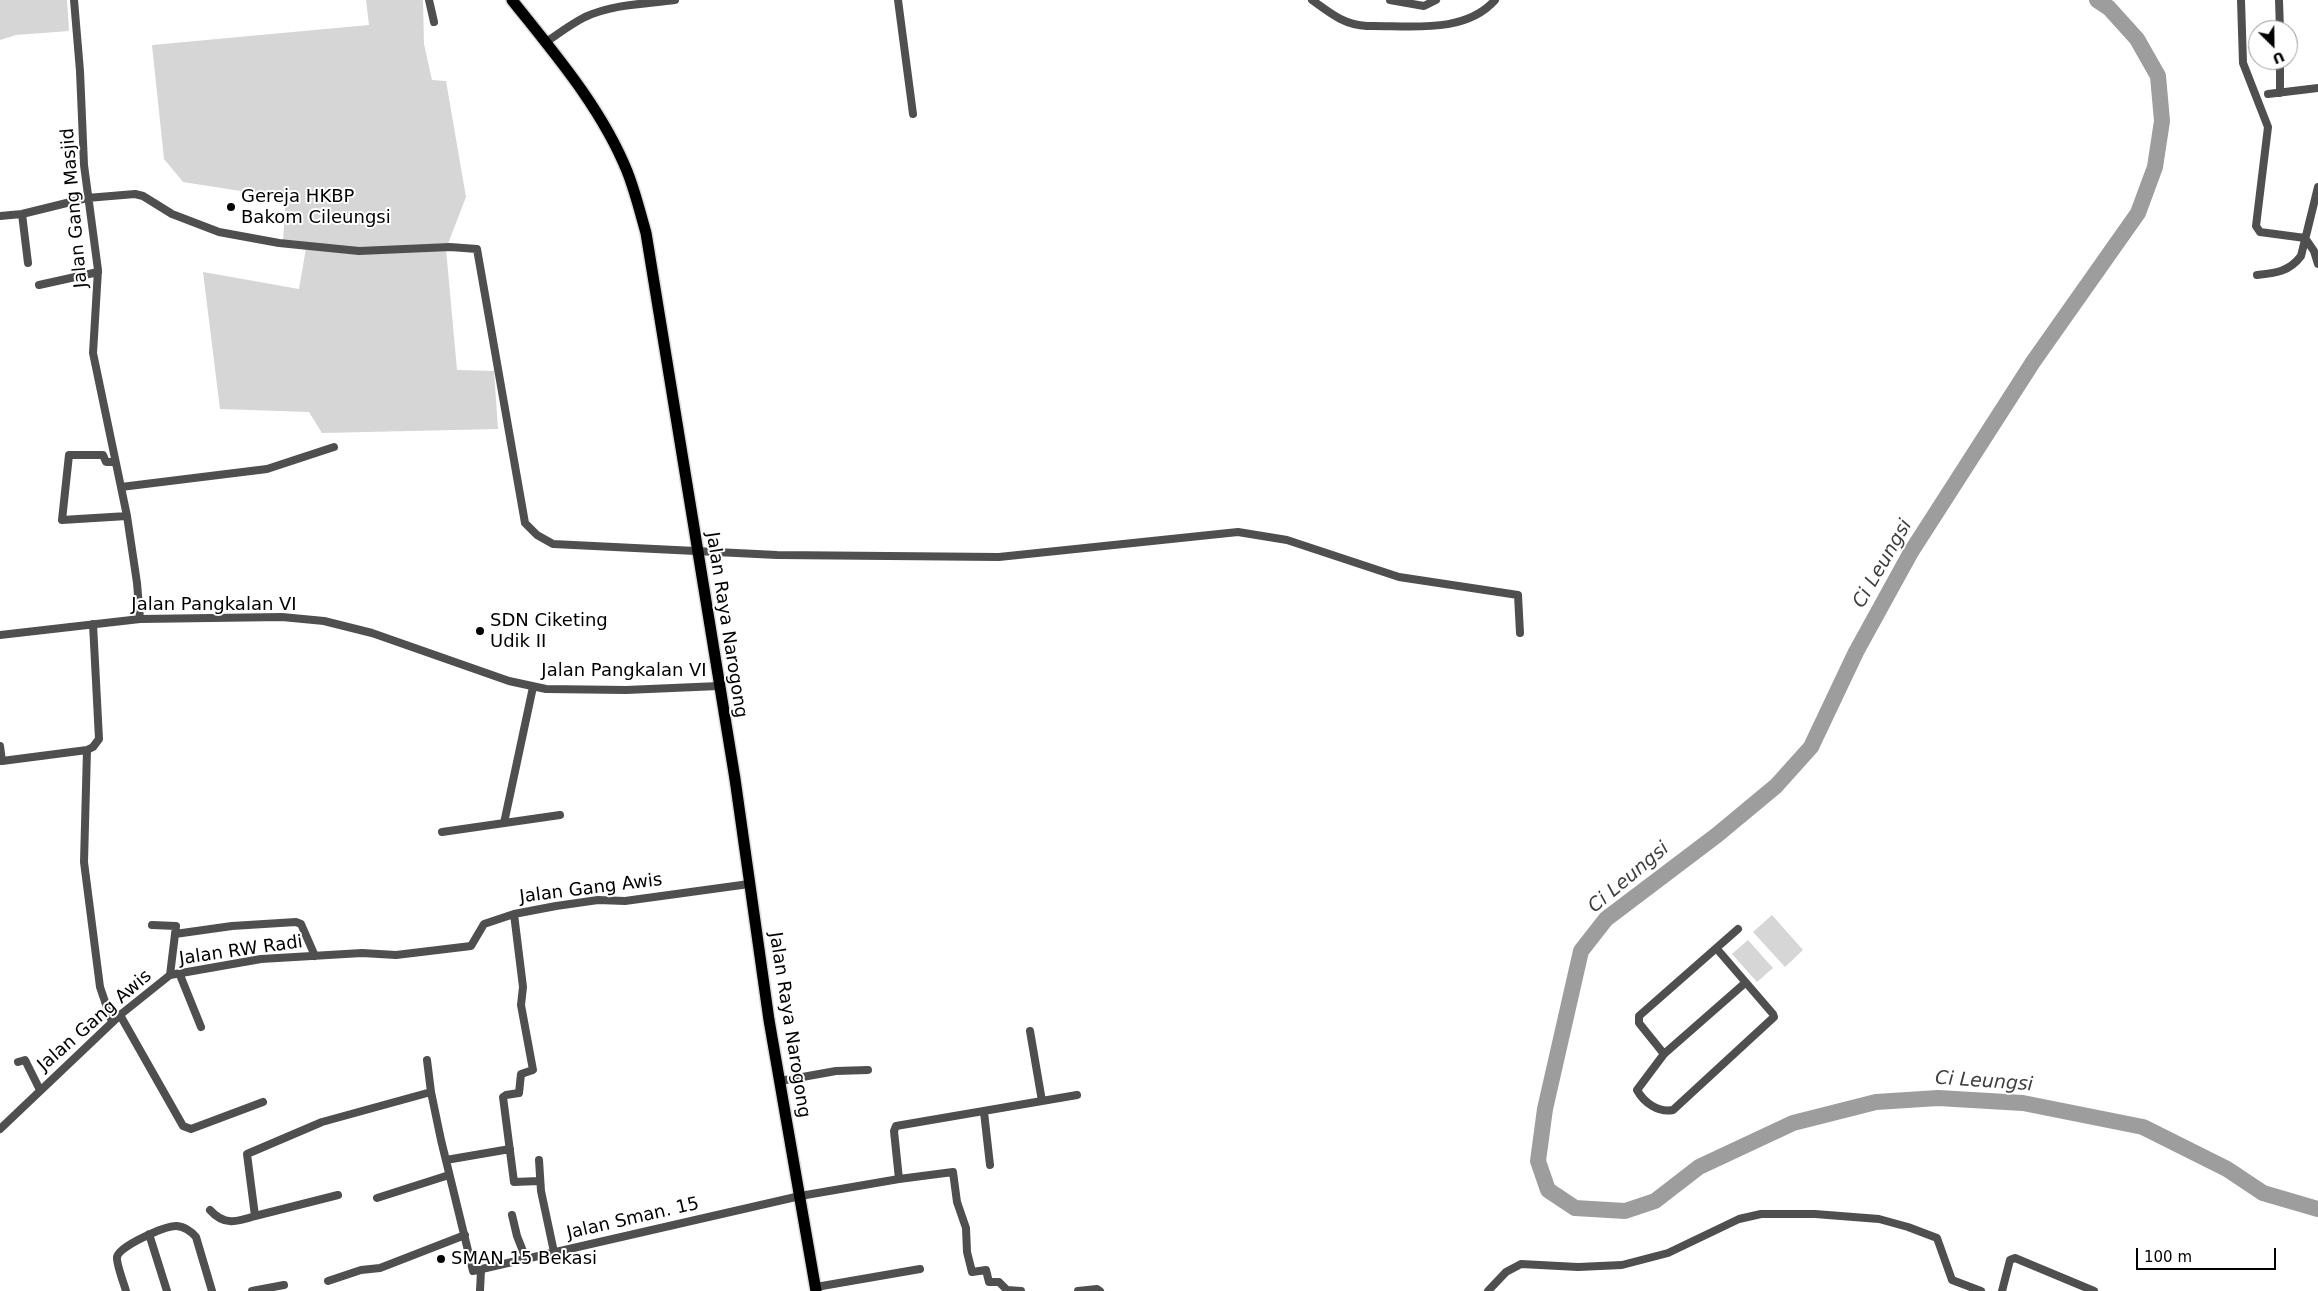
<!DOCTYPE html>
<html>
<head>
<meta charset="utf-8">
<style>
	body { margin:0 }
	#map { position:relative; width:2318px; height:1291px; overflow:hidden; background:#fff; font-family:"DejaVu Sans",sans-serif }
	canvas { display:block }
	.north { position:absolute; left:2248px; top:20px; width:50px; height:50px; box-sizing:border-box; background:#fff; border:1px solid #999; border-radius:50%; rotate:157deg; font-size:14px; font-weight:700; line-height:20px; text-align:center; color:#000 }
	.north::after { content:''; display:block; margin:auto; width:18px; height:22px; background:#000; clip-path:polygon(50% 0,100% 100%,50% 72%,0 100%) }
	.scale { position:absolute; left:2136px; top:1248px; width:140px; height:22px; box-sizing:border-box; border:2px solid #000; border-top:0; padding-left:6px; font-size:15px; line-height:18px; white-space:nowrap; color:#000; -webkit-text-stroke:4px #fff; paint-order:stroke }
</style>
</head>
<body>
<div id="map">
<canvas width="2318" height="1291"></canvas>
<div class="north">U</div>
<div class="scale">100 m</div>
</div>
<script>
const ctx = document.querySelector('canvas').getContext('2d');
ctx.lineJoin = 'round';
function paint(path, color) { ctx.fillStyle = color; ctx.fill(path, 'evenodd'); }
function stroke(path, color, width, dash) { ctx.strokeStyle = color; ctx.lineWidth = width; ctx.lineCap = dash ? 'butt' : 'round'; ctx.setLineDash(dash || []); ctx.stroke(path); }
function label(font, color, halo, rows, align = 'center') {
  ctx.font = font + ' "DejaVu Sans",sans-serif'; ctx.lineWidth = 4; ctx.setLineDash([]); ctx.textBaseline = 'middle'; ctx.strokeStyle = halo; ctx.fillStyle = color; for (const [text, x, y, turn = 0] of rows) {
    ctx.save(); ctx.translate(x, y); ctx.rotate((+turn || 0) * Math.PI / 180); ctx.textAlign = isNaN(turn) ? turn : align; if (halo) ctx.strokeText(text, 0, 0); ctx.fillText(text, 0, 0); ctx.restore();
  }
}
paint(new Path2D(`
	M0 0H67L69 31 16 35 0 40Z
	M366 0H423L424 44 432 80 446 81 466 197 446 249 457 370 494 371 498 429 322 433 309 412 220 409 203 272 299 289 306 248 283 240 286 198 183 182 164 159 152 45 369 25Z
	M1772 915 1803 950 1785 967 1753 932Z
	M1748 940 1773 968 1757 982 1732 954Z`), '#d6d6d6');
stroke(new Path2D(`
	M2097 0 2109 8 2137 39 2158 76 2162 121 2155 167 2138 213 2033 362 1911 552 1856 652 1811 747 1776 786 1717 835 1606 919 1581 951 1545 1109 1538 1161 1548 1190 1575 1208 1625 1211 1655 1201 1699 1167 1793 1123 1876 1102 1938 1098 2023 1103 2143 1127 2227 1169 2263 1193 2318 1209`), '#9d9d9d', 16);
const primary = new Path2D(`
	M512 0C554 53 601 107 627 171 635 191 640 212 646 233L735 779 769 1020 816 1291`);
stroke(primary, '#dbdbdb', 14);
stroke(new Path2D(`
	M74 0 80 71 84 165 98 270 93 353 127 516 137 583 140 619
	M429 0 434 22
	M898 0 913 114
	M1312 0C1330 13 1344 25 1367 26 1408 25 1464 35 1495 0
	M1390 0 1424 6 1436 0
	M2241 0 2243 63 2268 127 2256 226 2260 232 2305 238 2314 251 2318 264
	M2279 0 2280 30
	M546 42C558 34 571 24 585 17 613 4 645 4 675 0
	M2280 93V60
	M2268 94 2318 88
	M22 214 28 263
	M0 216 22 214 87 198 135 194 143 196 172 214 219 232 279 243 359 251 450 247 477 249 525 523 537 535 553 544 777 555 999 557 1238 532 1287 540 1399 577 1518 595 1520 633
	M2257 275C2275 273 2289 272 2301 256L2318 187
	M39 285 98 272
	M115 462H106L103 455H69L62 520 127 516
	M121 487 267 469 334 447
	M93 624 99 739 93 747 87 750 84 862 100 987 112 1022
	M0 635 140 619 282 617 324 621 372 633 509 681 546 689 626 690 719 686
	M0 746 2 761 87 750
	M504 823 533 687
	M442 832 560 815
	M514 914 523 987 521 1005 533 1070 521 1074 519 1093 506 1095 503 1097 514 1182 539 1181
	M175 934 232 926 296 922 301 924 315 956
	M1717 949 1773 1014 1774 1017 1673 1110C1659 1113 1644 1103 1637 1090L1664 1054 1639 1023V1016L1738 929
	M170 975 261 959 362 953 396 955 471 946 484 924 514 914 556 906 598 900 625 901 749 884
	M180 975 201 1027
	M120 1015 183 1126 191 1129 263 1102
	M1030 1031 1042 1101
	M1664 1054 1745 983
	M427 1060 431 1092
	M18 1062 25 1060 40 1090
	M780 1081 836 1071 868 1070
	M984 1112 990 1165
	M0 1129 120 1015 170 975 176 926 152 925
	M446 1160 510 1149
	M539 1160 541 1191 554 1252
	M899 1179 953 1172 957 1202 966 1228 967 1252 972 1272 986 1270 989 1282H999L1007 1290 1021 1291
	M338 1195 255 1216 247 1154 322 1122 431 1092 441 1140 473 1271 800 1196 899 1179 894 1131 896 1126 1077 1095
	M377 1198 449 1175
	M210 1210C224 1226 237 1222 255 1216
	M512 1215 517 1236 526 1259
	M149 1234 167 1291
	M328 1281 361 1270 380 1268 465 1235
	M816 1287 920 1269
	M126 1291C124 1284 116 1263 117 1257 119 1246 165 1226 176 1226 183 1226 191 1231 196 1237L212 1291
	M252 1291 284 1285
	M480 1291 481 1270
	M1078 1291 1097 1289 1100 1291
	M1488 1291 1506 1272 1521 1264 1578 1267 1622 1265 1668 1253 1739 1219 1761 1214H1815L1879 1219 1908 1227 1937 1238 1952 1280 1981 1291
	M2002 1291 2010 1260 2015 1258 2094 1291`), '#4f4f4f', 8);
stroke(primary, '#000', 11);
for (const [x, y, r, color] of [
	[231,207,5,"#000"],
	[480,631,5,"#000"],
	[441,1259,5,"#000"]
]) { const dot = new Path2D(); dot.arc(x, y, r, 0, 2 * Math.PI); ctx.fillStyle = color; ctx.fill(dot); stroke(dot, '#fff', 2); }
label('18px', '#000', '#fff', [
	["Gereja HKBP",241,197],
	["Bakom Cileungsi",241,218],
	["SDN Ciketing",490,621],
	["Udik II",490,642],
	["SMAN 15 Bekasi",451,1259]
], 'left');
label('18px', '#000', '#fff', [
	["Jalan Gang Masjid",75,208,-95],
	["Jalan Pangkalan VI",214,605],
	["Jalan Raya Narogong",726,625,81],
	["Jalan Pangkalan VI",624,671],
	["Jalan Gang Awis",591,889,-7],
	["Jalan RW Radi",241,951,-8],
	["Jalan Gang Awis",95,1021,-41],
	["Jalan Raya Narogong",789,1025,81],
	["Jalan Sman. 15",633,1219,-13]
]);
label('italic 19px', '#3e3e3e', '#fff', [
	["Ci Leungsi",1883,564,-60],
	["Ci Leungsi",1629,878,-40],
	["Ci Leungsi",1984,1082,4]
]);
</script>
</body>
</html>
